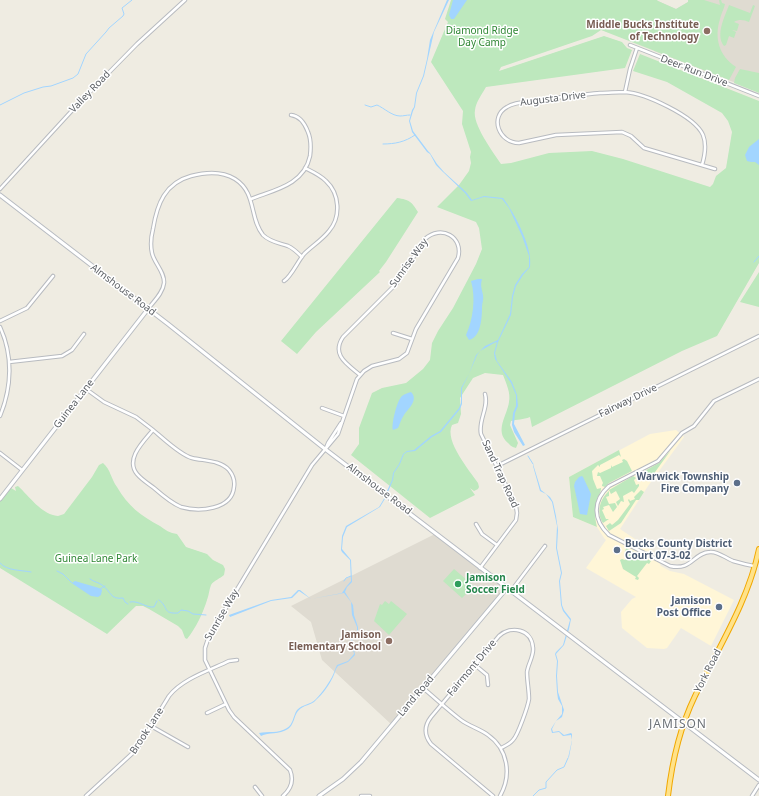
<!DOCTYPE html>
<html>
<head>
<meta charset="utf-8">
<style>
	body { margin:0 }
	canvas { display:block; background:#efece2 }
</style>
</head>
<body>
<canvas width="759" height="796"></canvas>
<script>
const ctx = document.querySelector('canvas').getContext('2d');
ctx.lineJoin = 'round';
function paint(path, color) { ctx.fillStyle = color; ctx.fill(path, 'evenodd'); }
function stroke(path, color, width, dash) { ctx.strokeStyle = color; ctx.lineWidth = width; ctx.lineCap = dash ? 'butt' : 'round'; ctx.setLineDash(dash || []); ctx.stroke(path); }
function label(font, color, halo, rows, align = 'center') {
  ctx.font = font + ' "Noto Sans",sans-serif'; ctx.lineWidth = 3; ctx.setLineDash([]); ctx.textBaseline = 'middle'; ctx.strokeStyle = halo; ctx.fillStyle = color; for (const [text, x, y, turn = 0] of rows) {
    ctx.save(); ctx.translate(x, y); ctx.rotate((+turn || 0) * Math.PI / 180); ctx.textAlign = isNaN(turn) ? turn : align; if (halo) ctx.strokeText(text, 0, 0); ctx.fillText(text, 0, 0); ctx.restore();
  }
}
paint(new Path2D(`
	M676 430 684 437 648 486 620 529 653 551 661 566 670 571 684 574 734 600 711 646 681 628 667 648 664 649 647 648 622 628 621 612 632 599 636 597 586 568 606 540 604 538 597 527 573 517 569 477 650 434Z`), '#fff6d7');
paint(new Path2D(`
	M688 0H759V92L654 51 655 11 658 1 676 9 688 2Z
	M437 533 507 588 392 725 322 660 311 622 291 606Z`), '#dfdbd1');
paint(new Path2D(`
	M451 0H657L658 1 676 9 688 2V0H704L720 5 719 0H721L722 3 725 4C724 9 721 14 720 19 714 38 719 56 736 67L729 80 601 30 592 36 501 67 499 71 604 36 622 42 627 48 632 50 625 68 486 87C482 94 476 102 475 110 472 124 493 152 501 164L511 163 549 153 592 151 623 159 710 187 713 184 716 176 726 168 732 132 728 121 722 113 667 82 633 71 640 54 759 101V263L717 336 682 351 532 427 530 417C523 420 517 419 511 421L510 425 518 443 516 448C512 447 511 446 508 443 494 431 507 416 509 402 511 393 506 383 503 375L485 373 473 378 460 398 461 414 458 423 452 425C444 441 470 471 478 483L479 487 478 489 474 491 470 488 475 495 430 518 351 455 359 444V428L372 393 382 388 406 383 423 369 430 360 432 343 438 331 453 308 476 264 482 249 479 228 476 222 437 207 459 185 469 171 471 163 470 157 471 152 462 124 463 111 431 62 448 22 445 19Z
	M729 5 750 13 753 5 755 6 749 22C744 20 739 19 734 22L739 24 737 31 732 30 736 32 734 38 729 36 726 45 724 46C715 35 725 16 729 5Z
	M740 69 759 73V93L734 83 735 78Z
	M397 198C410 200 411 201 418 212L386 262 379 271 380 272 316 332 297 354 281 341Z
	M759 272V307L740 302Z
	M619 450 621 457 619 455 600 465V467L598 465 592 471 593 479 597 489 601 488C601 493 598 496 597 500 594 510 595 518 597 527L573 517 569 477Z
	M671 450 650 479 643 481 641 476 639 477V474L659 463Z
	M624 459 627 461 632 471 609 483 605 487 602 486V485L603 483 600 476H597L598 472 600 473 611 468V465L612 467 623 462 622 460Z
	M103 463C111 470 111 479 117 487 128 506 141 516 160 526 165 530 170 533 177 534L186 547 207 554 213 560 223 565 225 569 224 575C220 579 214 580 211 585 209 590 209 595 207 600 203 613 196 628 187 639L185 638 182 630 178 626 149 609 143 606H136L107 634 0 568V501L11 488 16 491 15 487 18 486C29 496 42 515 58 516L64 514 92 477 99 465Z
	M633 476 636 478 634 480 636 485 639 484V486L634 493 632 491 623 496 624 502 621 501 618 506 616 502 620 499 616 491 611 494 609 490Z
	M641 490 644 492 639 500H636L621 523 609 531 606 526 610 523 612 525 618 520 630 504 628 500 629 499 630 501 635 499 634 497Z
	M609 491V496L606 497 609 504 615 503 617 507 613 512 609 505 603 507 604 509 602 510 606 519H609L603 523C596 512 600 499 609 491Z
	M626 548 651 561 649 564 647 563 637 576 639 578 638 580 635 579 636 577 623 569 620 560 622 559 625 560 629 554 625 552Z
	M454 569 474 586 462 598 443 581Z
	M385 601 389 604 391 601 407 614 389 635 374 621 380 604 382 605Z`), '#bde8bd');
paint(new Path2D(`
	M447 0H449L434 32 424 76 417 93 415 107 413 111 410 121 413 131 428 151 430 153 437 164 444 172 466 192 472 200 484 196 503 198C515 214 533 248 530 267L523 275 516 286 513 297 511 315 498 342 495 353 497 361 512 382 517 395 518 406 515 413 514 424 525 445 523 446 514 432 512 425 513 413 516 406V395L511 383 495 359 494 353 497 342 494 343 480 351 477 355 469 374 462 388V404L460 409 441 432 432 437 415 451 407 452 404 454 400 464 394 473 393 480 388 492 387 491 392 480 393 473 399 464 403 454 407 451 414 450 431 436 440 431 459 408 461 403V388L469 374 476 355 485 346 498 340 510 314 512 296 515 285 522 274 529 267V256L522 236 509 208 502 199 484 197 471 201 465 193 443 172 436 165 430 154 427 152 412 132 409 121 412 110 414 107 416 93 423 76 427 59 430 40Z
	M453 0H467L454 19H451L449 15Z
	M759 139V165L755 162H751L747 161 745 155 749 147Z
	M478 279H482C480 286 482 289 483 295 484 299 482 303 482 307 482 318 481 337 469 340L466 335C473 320 476 298 471 281Z
	M411 392C419 400 408 409 404 415 401 419 400 424 398 428L393 430C391 425 397 400 402 396 404 394 408 393 411 392Z
	M533 464 541 490 550 497 553 502 556 516 558 530 557 548 562 573 560 581 562 605 564 610 571 619 569 629 564 645 556 654 558 661 557 676 558 692 564 710 562 717 556 721 552 729 553 732 559 731 564 735 571 733 572 734V741L569 757 568 758 572 740 571 735 563 736 559 732 552 733 551 729 556 721 562 714V706L558 699 557 692 556 676 557 661 555 654 556 652 563 645 570 620 563 611 561 605 559 581 561 573 556 548 557 526 552 502 546 494 540 491 533 466Z
	M582 476 583 477 591 494 587 515 580 514 574 486 575 482 579 477Z
	M385 497H386L380 507 347 527 343 537 342 549 351 560 352 582 347 587 345 592 353 605 354 615 358 627V633L352 639 355 655 348 662 338 666C335 670 335 673 333 677 329 685 323 694 316 700 311 706 304 704 298 711 294 716 294 725 288 729 279 735 269 732 261 736L259 733C268 731 278 734 287 728 293 725 293 716 297 710 303 704 310 705 316 699 322 693 328 684 332 677 334 673 335 669 337 665L348 661 354 654 351 639 357 633V627L352 615 351 602 344 593 311 599 299 591 292 598 271 601 230 617 229 615 271 600 291 597 298 590H300L311 599 342 593 346 587 351 581 350 560 342 552 341 550 342 536 346 526 379 507Z
	M75 581 99 588 102 590 101 595 98 597 91 596 73 584 72 583Z`), '#a2d5ff');
stroke(new Path2D(`
	M0 105 24 93 43 87 51 86 73 78 78 74 86 54 106 32 109 28 123 16 124 14 122 8 132 0
	M365 105 371 107 377 105C384 108 392 116 400 116 404 116 406 115 410 115
	M383 144C395 144 405 142 415 135
	M754 262 759 256
	M528 456 533 464
	M0 563C7 571 21 570 31 572
	M57 571 63 574 72 583
	M90 579C94 582 98 582 102 585 111 591 110 600 123 598L125 602 128 604
	M344 581 346 578 351 576
	M100 589 105 586
	M159 600C169 607 162 614 178 613L181 610 188 611 193 614 206 615
	M130 602C138 600 146 608 154 607L157 601
	M533 796 539 790 546 788V782L557 770 564 767 568 758`), '#a2d5ff', 1);
const street = new Path2D(`
	M630 45 759 96
	M625 92 630 69 637 48
	M702 165C705 155 707 145 703 135 695 116 644 93 625 92 616 92 608 93 600 93 581 95 562 96 542 100 531 102 516 101 507 107 489 117 499 143 519 143L556 135 622 132 631 136 644 148 715 169
	M0 189 78 104 137 44 185 0
	M251 199C274 190 304 185 310 156 311 148 311 139 308 132 305 124 300 116 291 115
	M284 281C291 277 298 261 304 254 312 246 322 240 329 231 341 217 340 194 326 181 320 175 313 172 305 168
	M148 309C154 301 163 293 164 283 165 272 154 263 152 253 150 244 151 237 153 229 157 204 165 183 191 176 206 172 222 171 235 179 257 193 249 218 263 235 270 242 279 243 288 246 293 248 298 253 302 257
	M0 321 27 308 53 276
	M0 327C13 355 12 387 0 416
	M393 333 412 339
	M9 362 62 356 72 350 84 334
	M86 389 104 402 136 417 153 430
	M322 408 344 416
	M153 430C163 438 180 455 192 458 204 461 220 460 229 470 233 475 235 481 234 487 232 510 199 512 181 507 171 503 162 495 154 488 149 484 142 480 137 474 125 459 143 442 153 430Z
	M326 448 328 443 341 423
	M0 453 22 470
	M497 466 759 336
	M476 524 482 534 497 545
	M754 566C747 565 740 563 733 561 725 558 718 551 710 552 693 553 692 571 670 566L609 535C593 520 592 501 609 486L658 461 682 433 694 426 714 401 759 379
	M480 568 516 520 517 513 516 506 481 434C478 420 489 408 485 394
	M511 591 545 546
	M475 665 487 675 488 685
	M423 688C435 698 448 710 461 720 469 726 480 729 488 735 508 749 512 775 500 796
	M207 713 226 704
	M151 726 188 747
	M255 787 262 796
	M86 796 136 750 169 696C182 679 210 670 229 661L237 660
	M283 796C291 789 294 780 290 770L234 717 229 710 205 660V648L209 636 312 465 338 434 357 379 364 371 372 366 399 359 407 353 416 329 458 258C464 237 441 224 425 239L397 283 343 337C331 355 347 364 360 375
	M361 796H370
	M493 796 431 744C424 735 424 726 431 717L499 636C511 625 532 629 533 648 534 656 528 664 527 672 527 681 529 690 529 699 528 706 518 735 513 740 510 744 505 746 501 748
	M752 796 759 785`);
const secondary = new Path2D(`
	M0 195 168 324 325 449 759 780
	M0 499 148 309
	M319 796 343 779 361 762 507 588`);
const highway = new Path2D(`
	M668 796C672 762 680 727 695 696 718 648 748 602 759 549`);
stroke(street, '#b8bbc0', 4.5);
stroke(secondary, '#b8bcc2', 5);
stroke(highway, '#f1a800', 6);
stroke(street, '#fff', 2.5);
stroke(secondary, '#fff', 3);
stroke(highway, '#ffe289', 4);
for (const [x, y, r, color] of [
	[707,31,4,"#8d6e63"],
	[737,483,4,"#5c6f8a"],
	[617,550,4,"#5c6f8a"],
	[458,584,4,"#2e9e5b"],
	[719,607,4,"#5c6f8a"],
	[389,641,4,"#8d6e63"]
]) { const dot = new Path2D(); dot.arc(x, y, r, 0, 2 * Math.PI); ctx.fillStyle = color; ctx.fill(dot); stroke(dot, '#fff', 1.5); }
label('bold 10px', '#785e54', '#fff', [
	["Middle Bucks Institute",699,25],
	["of Technology",699,37],
	["Jamison",381,635],
	["Elementary School",381,647]
], 'right');
label('10px', '#2f8734', '#fff', [
	["Diamond Ridge",482,31],
	["Day Camp",482,43],
	["Guinea Lane Park",96,559]
]);
label('10px', '#5b5f64', '#fff', [
	["Deer Run Drive",694,71,21],
	["Valley Road",90,92,-46],
	["Augusta Drive",553,99,-7],
	["Sunrise Way",409,263,-54],
	["Almshouse Road",123,290,37],
	["Fairway Drive",628,401,-26],
	["Guinea Lane",74,404,-52],
	["Sand Trap Road",500,474,65],
	["Almshouse Road",379,489,37],
	["Sunrise Way",222,615,-60],
	["Fairmont Drive",472,668,-50],
	["York Road",708,671,-63],
	["Land Road",416,696,-50],
	["Brook Lane",147,731,-57]
]);
label('bold 10px', '#4e5e75', '#fff', [
	["Warwick Township",729,477],
	["Fire Company",729,489],
	["Bucks County District",625,544,"left"],
	["Court 07-3-02",625,556,"left"],
	["Jamison",711,601],
	["Post Office",711,613]
], 'right');
label('bold 10px', '#27864d', '#fff', [
	["Jamison",466,578],
	["Soccer Field",466,590]
], 'left');
ctx.letterSpacing = '1px';
label('12px', '#6c7176', '#fff', [
	["JAMISON",678,725]
]);
ctx.letterSpacing = '0px';
</script>
</body>
</html>
